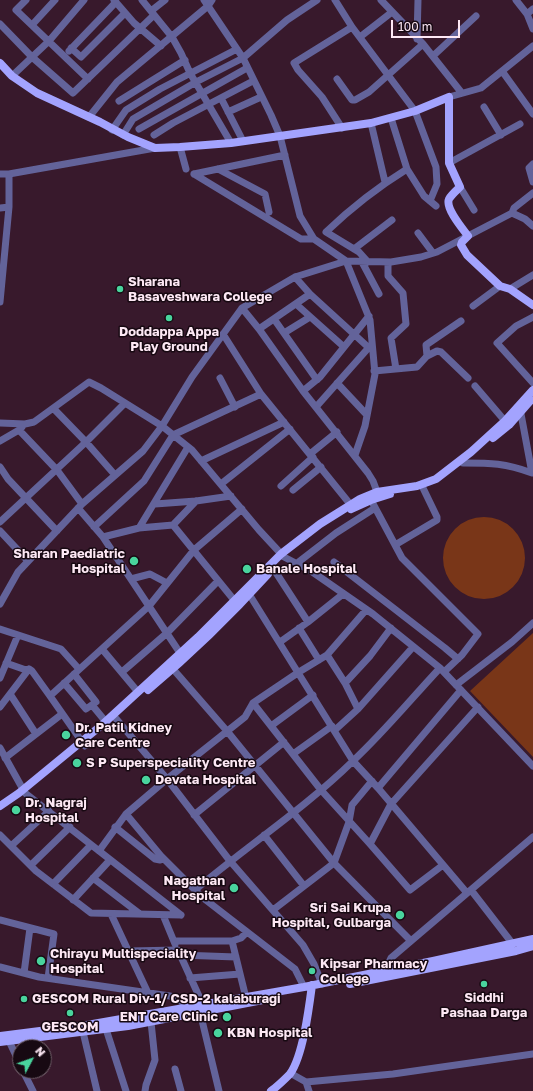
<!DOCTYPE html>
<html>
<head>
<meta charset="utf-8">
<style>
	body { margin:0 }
	#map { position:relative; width:533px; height:1091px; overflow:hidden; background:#38192c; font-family:"Golos Text",sans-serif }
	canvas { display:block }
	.north { position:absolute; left:12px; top:1039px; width:40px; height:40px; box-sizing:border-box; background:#170912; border:1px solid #73626c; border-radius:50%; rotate:49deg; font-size:11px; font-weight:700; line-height:16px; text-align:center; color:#fde8f4 }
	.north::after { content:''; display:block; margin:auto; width:14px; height:18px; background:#49d49d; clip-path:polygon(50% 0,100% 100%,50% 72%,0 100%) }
	.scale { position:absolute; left:391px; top:20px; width:69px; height:18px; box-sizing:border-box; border:2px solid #fde8f4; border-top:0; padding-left:5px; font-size:12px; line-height:14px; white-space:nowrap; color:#fde8f4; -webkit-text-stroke:3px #170912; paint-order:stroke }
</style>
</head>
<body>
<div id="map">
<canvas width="533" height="1091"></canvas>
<div class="north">N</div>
<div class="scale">100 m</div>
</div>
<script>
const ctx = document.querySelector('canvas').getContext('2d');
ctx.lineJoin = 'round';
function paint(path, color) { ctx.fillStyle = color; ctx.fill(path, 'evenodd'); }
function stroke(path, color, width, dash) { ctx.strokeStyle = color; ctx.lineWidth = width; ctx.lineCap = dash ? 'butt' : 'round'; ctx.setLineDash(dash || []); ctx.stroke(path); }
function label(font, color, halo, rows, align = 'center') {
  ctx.font = font + ' "Golos Text",sans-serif'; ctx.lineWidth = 3; ctx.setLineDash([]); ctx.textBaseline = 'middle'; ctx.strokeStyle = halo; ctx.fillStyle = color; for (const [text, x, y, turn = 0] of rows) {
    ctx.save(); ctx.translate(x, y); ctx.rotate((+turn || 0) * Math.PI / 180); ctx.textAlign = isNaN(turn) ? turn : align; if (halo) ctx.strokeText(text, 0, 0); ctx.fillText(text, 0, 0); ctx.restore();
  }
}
paint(new Path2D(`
	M443 558a41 41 0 1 1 82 0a41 41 0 1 1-82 0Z
	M533 633V757L470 691Z`), '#793618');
stroke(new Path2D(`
	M26 0 16 10 88 79
	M114 0 134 23 161 46
	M142 0 172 37 181 53 190 73 231 143
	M204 0 243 58 271 115 280 136 300 216 314 239 346 261 370 320 375 374 365 426 355 455
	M335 0 352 27 415 111 436 167 437 184 430 201
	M381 0 423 44 461 92
	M516 0 527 14
	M533 9 527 14 533 29
	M151 11 165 0
	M0 24 32 57 73 93 154 15
	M32 25 55 0
	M360 37 392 12
	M417 39 418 0
	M71 48 81 57 125 13
	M69 51 116 2
	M433 56 476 16
	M502 71 533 114
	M12 76 49 41 84 0
	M337 79 352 100H355L369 92 423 44
	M449 97 481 88 533 46
	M221 98 243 141
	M119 101 185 60
	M484 107 501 135
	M228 112 261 97
	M89 117 117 82 208 6 212 0
	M371 123 385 182
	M342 128 322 97 298 70 294 63 352 27
	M139 129 247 68
	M112 130 126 110 160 89 237 49
	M123 135 133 119 196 82 243 58 287 20 317 0
	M154 135 173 123 253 81
	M180 147 186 169
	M449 163 520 124
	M533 164 529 168 533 182
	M218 169 265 194 269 212
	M407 169 424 196 436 206
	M0 174H9L155 148
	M194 174 301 239H314
	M194 174 285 155
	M460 187 474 210
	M0 208 9 207
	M512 213 525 219 533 226
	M418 233 433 253
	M354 249 392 220
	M362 262 379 294
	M368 262 359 252 326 232C351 208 378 187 407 169L391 118
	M388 262V276L403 293 406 324 391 338 396 369
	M295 277 310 294 368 347
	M510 289 533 275
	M0 302 9 207V174
	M296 304 344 347
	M473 306 500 286
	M242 308 259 329 303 391 368 473 373 481 379 497
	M533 317 516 326 497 343 533 383
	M274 319 317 380
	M259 329 310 294
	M284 333 310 317
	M223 334 261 394
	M427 356 437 351 441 352 468 378
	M374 371 417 367 427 356 426 345 461 321
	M220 378 235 407
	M337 383 367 415
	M475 386 505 421
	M303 391 320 377 369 316
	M316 407 371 345
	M54 409 86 442 115 475
	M0 423 25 424 34 422 89 382 101 388 162 426 192 450 259 530 284 557 311 571 373 614 440 668 533 766
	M19 430 57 470 82 504
	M0 441 19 430 22 427
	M188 447 139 528 173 525 234 600
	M310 454 337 432
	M201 461 284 422
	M463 463C491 463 505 463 532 473L521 414
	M0 467 8 479 57 531
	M221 484 290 429
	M281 486 313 457
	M293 490 321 467
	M371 500 402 558 478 634 462 655 444 672
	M155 504 196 501 231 496
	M78 508 103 537 180 653
	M0 522 86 442 125 403
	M173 525 196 501
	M94 527 144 481 173 435 261 394 350 504
	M0 531 28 561
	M103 537 139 528
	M395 545 437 520V517L423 488
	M334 562 445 648 458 659
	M296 564 336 533 375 508
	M273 568 308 622
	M131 579 150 574 167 583
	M249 594 353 761 378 788 467 893
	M0 604 18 572 82 504 143 451 162 426 192 377 242 308 295 277 346 261 391 262 421 257 437 252 512 213 514 208 533 193
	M299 628 319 660
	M0 629 61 649 79 669
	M280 642 308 622 343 594
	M102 649 138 692
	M327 655 345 683 358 709
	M6 663 26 670 29 669
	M173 669 227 731 334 863 411 941
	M122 672 167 633 218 581
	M0 678 18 635
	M64 683 86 709 96 702 74 674
	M345 683 370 656 391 628
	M456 685 512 642 533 623
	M10 694 36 734
	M253 703 321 790 370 844
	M92 705 106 722
	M0 707 29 669 32 671 50 696
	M113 715 167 779 230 861 303 945 314 964 322 984
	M271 726 313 695
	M335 730 358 709 413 647
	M85 746 50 696 149 606 194 550 242 509
	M0 748 25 793 181 915
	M293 754 332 726
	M5 758 62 714
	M378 788 461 690
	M126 814 161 856 202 897 295 969 304 987
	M194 815 284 742
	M115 827 155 859 160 860 163 858
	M0 835 36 871 91 913 181 915
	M264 835 304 886
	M11 846 49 811
	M99 851 126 814 167 779 245 717 253 703 299 672 327 655 366 610
	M31 865 70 827
	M443 865 410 890 370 844 391 804 478 707
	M93 878 140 914
	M53 884 91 845
	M195 890C247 846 304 809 353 761 384 732 411 699 440 668
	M471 890 512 943
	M73 900 110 860
	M273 910 334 863 349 822 352 805 372 781
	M111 914 148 993
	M163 915 175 944
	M0 920 54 934 48 978
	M174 941H232L241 938 247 932
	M232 941 246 998
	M129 951 178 950 203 1005
	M180 955 236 957
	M0 967 39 977 170 996 193 1007
	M385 971 391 958 533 837
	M24 973 30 928
	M190 978 240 974
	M200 1012 219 1091
	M106 1029 126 1091
	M83 1032 97 1091
	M9 1041 20 1064
	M175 1069 181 1091
	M23 1071 33 1091
	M290 1073 306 1082 393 1074 533 1054
	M306 1082 309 1091
	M145 1091 146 1085 155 1060 151 1022`), '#63639a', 7);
stroke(new Path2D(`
	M0 63 12 76 37 93 100 122 128 137 155 148 180 147 231 143 371 123 415 111 449 97V163L460 187C457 190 452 194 449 199 445 208 462 228 468 236L462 242 461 245 467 255 500 286 510 289 533 305
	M493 438 509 425 531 400
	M351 509 371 500 390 494
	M148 690C191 654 231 615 268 574
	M0 806 19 793 103 724 198 637 281 554 320 524 360 499 377 492 417 486 436 479 471 452 505 421 533 390
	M350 984 516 951 533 946
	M0 1036 87 1025 304 987 433 961 533 939
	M0 1042 128 1026 273 998
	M271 1091C278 1086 284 1080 290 1074 303 1056 309 1008 312 985`), '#a3a3fe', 8);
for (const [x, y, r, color] of [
	[120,289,4,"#49d49d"],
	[169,318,4,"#49d49d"],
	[134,561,5,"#49d49d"],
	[247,569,5,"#49d49d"],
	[66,735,5,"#49d49d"],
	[77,763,5,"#49d49d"],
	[146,780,5,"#49d49d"],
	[16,810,5,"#49d49d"],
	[234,888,5,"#49d49d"],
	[400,915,5,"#49d49d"],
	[41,961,5,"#49d49d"],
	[312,971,4,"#49d49d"],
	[484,984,4,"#49d49d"],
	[24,999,4,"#49d49d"],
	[70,1013,4,"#49d49d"],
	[227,1017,5,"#49d49d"],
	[218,1033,5,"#49d49d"]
]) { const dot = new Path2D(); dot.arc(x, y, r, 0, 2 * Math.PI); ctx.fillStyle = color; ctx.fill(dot); stroke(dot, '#170912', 1.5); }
label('bold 13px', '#fde8f4', '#170912', [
	["Sharana",128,282],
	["Basaveshwara College",128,297],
	["Doddappa Appa",169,332,"center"],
	["Play Ground",169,347,"center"],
	["Sharan Paediatric",125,554,"right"],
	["Hospital",125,569,"right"],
	["Banale Hospital",256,569],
	["Dr. Patil Kidney",75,728],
	["Care Centre",75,743],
	["S P Superspeciality Centre",86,763],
	["Devata Hospital",155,780],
	["Dr. Nagraj",25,803],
	["Hospital",25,818],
	["Nagathan",225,881,"right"],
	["Hospital",225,896,"right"],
	["Sri Sai Krupa",391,908,"right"],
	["Hospital, Gulbarga",391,923,"right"],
	["Chirayu Multispeciality",50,954],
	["Hospital",50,969],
	["Kipsar Pharmacy",320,964],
	["College",320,979],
	["Siddhi",484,998,"center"],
	["Pashaa Darga",484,1013,"center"],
	["GESCOM Rural Div-1/ CSD-2 kalaburagi",32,999],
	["ENT Care Clinic",218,1017,"right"],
	["GESCOM",70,1027,"center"],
	["KBN Hospital",227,1033]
], 'left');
</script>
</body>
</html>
